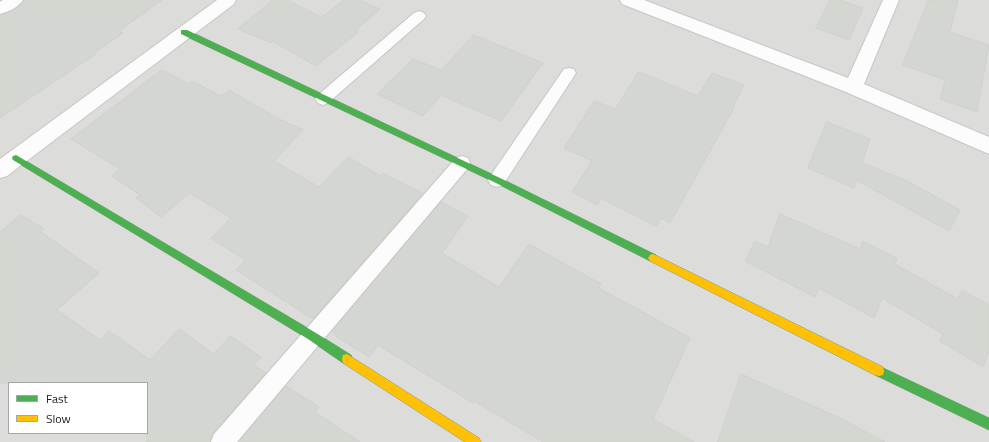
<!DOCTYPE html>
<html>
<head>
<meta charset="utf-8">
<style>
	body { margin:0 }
	#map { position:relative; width:989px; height:442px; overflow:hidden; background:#ebeee9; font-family:"Titillium Web",sans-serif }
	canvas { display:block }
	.legend { position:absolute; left:8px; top:382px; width:140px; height:52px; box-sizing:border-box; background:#fff; border:1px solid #a6a6a6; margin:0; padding:5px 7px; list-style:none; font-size:12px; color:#202020 }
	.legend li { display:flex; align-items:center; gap:8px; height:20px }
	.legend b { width:20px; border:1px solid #a6a6a6 }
</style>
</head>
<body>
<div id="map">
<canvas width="989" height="442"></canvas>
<ul class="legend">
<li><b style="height:5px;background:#4caf50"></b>Fast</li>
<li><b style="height:5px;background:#ffc107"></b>Slow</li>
</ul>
</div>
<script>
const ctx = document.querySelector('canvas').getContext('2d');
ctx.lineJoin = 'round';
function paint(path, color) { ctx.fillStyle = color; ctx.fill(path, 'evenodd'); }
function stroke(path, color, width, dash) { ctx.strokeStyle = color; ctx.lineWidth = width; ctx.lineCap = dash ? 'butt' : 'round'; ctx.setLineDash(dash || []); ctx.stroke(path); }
paint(new Path2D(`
	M0 0H989V442H0ZM9 383H147V433H9Z`), '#dcddda');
const building = new Path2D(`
	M24 0H162L119 31 123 33 94 53 96 54 0 118V15L17 8Z
	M273 0H287L321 17 323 15 324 16 343 0H359L380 9 355 31 358 32 316 66 272 41 271 43 238 29Z
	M830 0H840L863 8 849 40 816 28Z
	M929 0H958L950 32 989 45 977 112 940 99 945 80 903 65Z
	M474 35 543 63 501 121 441 95 423 116 377 94 413 59 441 70Z
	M162 70 189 84 192 81 221 96 229 90 277 118 303 130 274 161 319 187 348 157 381 176 383 173 423 193 313 319 236 270 245 260 211 238 231 218 190 193 161 217 136 198 140 195 112 176 120 169 71 139Z
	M639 72 698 96 712 73 744 85 734 105 735 106 670 223 661 218 656 226 601 198 597 205 572 192 592 161 564 148 594 101 615 109Z
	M827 122 870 139 862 163 907 181 960 210 949 231 856 180 854 188 808 168Z
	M441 202 468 216 442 253 499 287 529 244 601 284 599 288 690 338 653 419 694 442H543L474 401 473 403 378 345 369 357 336 336 337 335 332 331Z
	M780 214 860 249 863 241 897 258 895 264 958 299 962 290 989 305V351L983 367 940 341 943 334 882 298 874 318 819 288 815 297 745 261 755 241 768 247Z
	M21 215 44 229 41 232 99 273 57 310 100 340 109 331 150 360 179 329 214 354 230 336 261 357 254 365 266 373 213 433 210 442H147V383H0V232Z
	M741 374 838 417 885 442H718Z
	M286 386 319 407 315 412 360 442H239Z`);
paint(building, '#d4d7d1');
stroke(building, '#cfd2ca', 1);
const lane = new Path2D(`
	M419 11 424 13 426 16 424 19 328 103 323 105 318 103 315 99 318 95 414 13Z
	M569 68 574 69 576 73 503 185 497 187 491 185 488 180 491 175 564 69Z
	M462 156 468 158 470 163 468 168 237 442H211L214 434 456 158Z`);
const street = new Path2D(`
	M3 0H23C19 7 8 12 0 14V2Z
	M217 0H236L234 4 7 176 0 178V159Z
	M620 0H644L848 78 883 0H899L864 84 989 137V154L846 92 622 4Z`);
const fast = new Path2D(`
	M181 30H187L500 178 656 255 658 258 656 261 653 262 650 261 494 182 181 34Z
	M16 155 316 333 351 355 352 359 351 363 347 364 343 363 308 339 13 160 12 158 13 156Z
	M879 366 989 418V430L875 375 874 371 875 367Z`);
const slow = new Path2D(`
	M653 254 883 367 884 371 883 375 879 376 875 375 650 261 648 258 650 255Z
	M347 354 479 438 481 442H465L343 363 342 359 343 355Z`);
stroke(lane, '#c6c7c5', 2);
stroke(street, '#c6c7c5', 2);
stroke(fast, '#819a7f', 1);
stroke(slow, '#819a7f', 1);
paint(lane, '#fcfcfc');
paint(street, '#fcfcfc');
paint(fast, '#4caf50');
paint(slow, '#ffc107');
</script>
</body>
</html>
